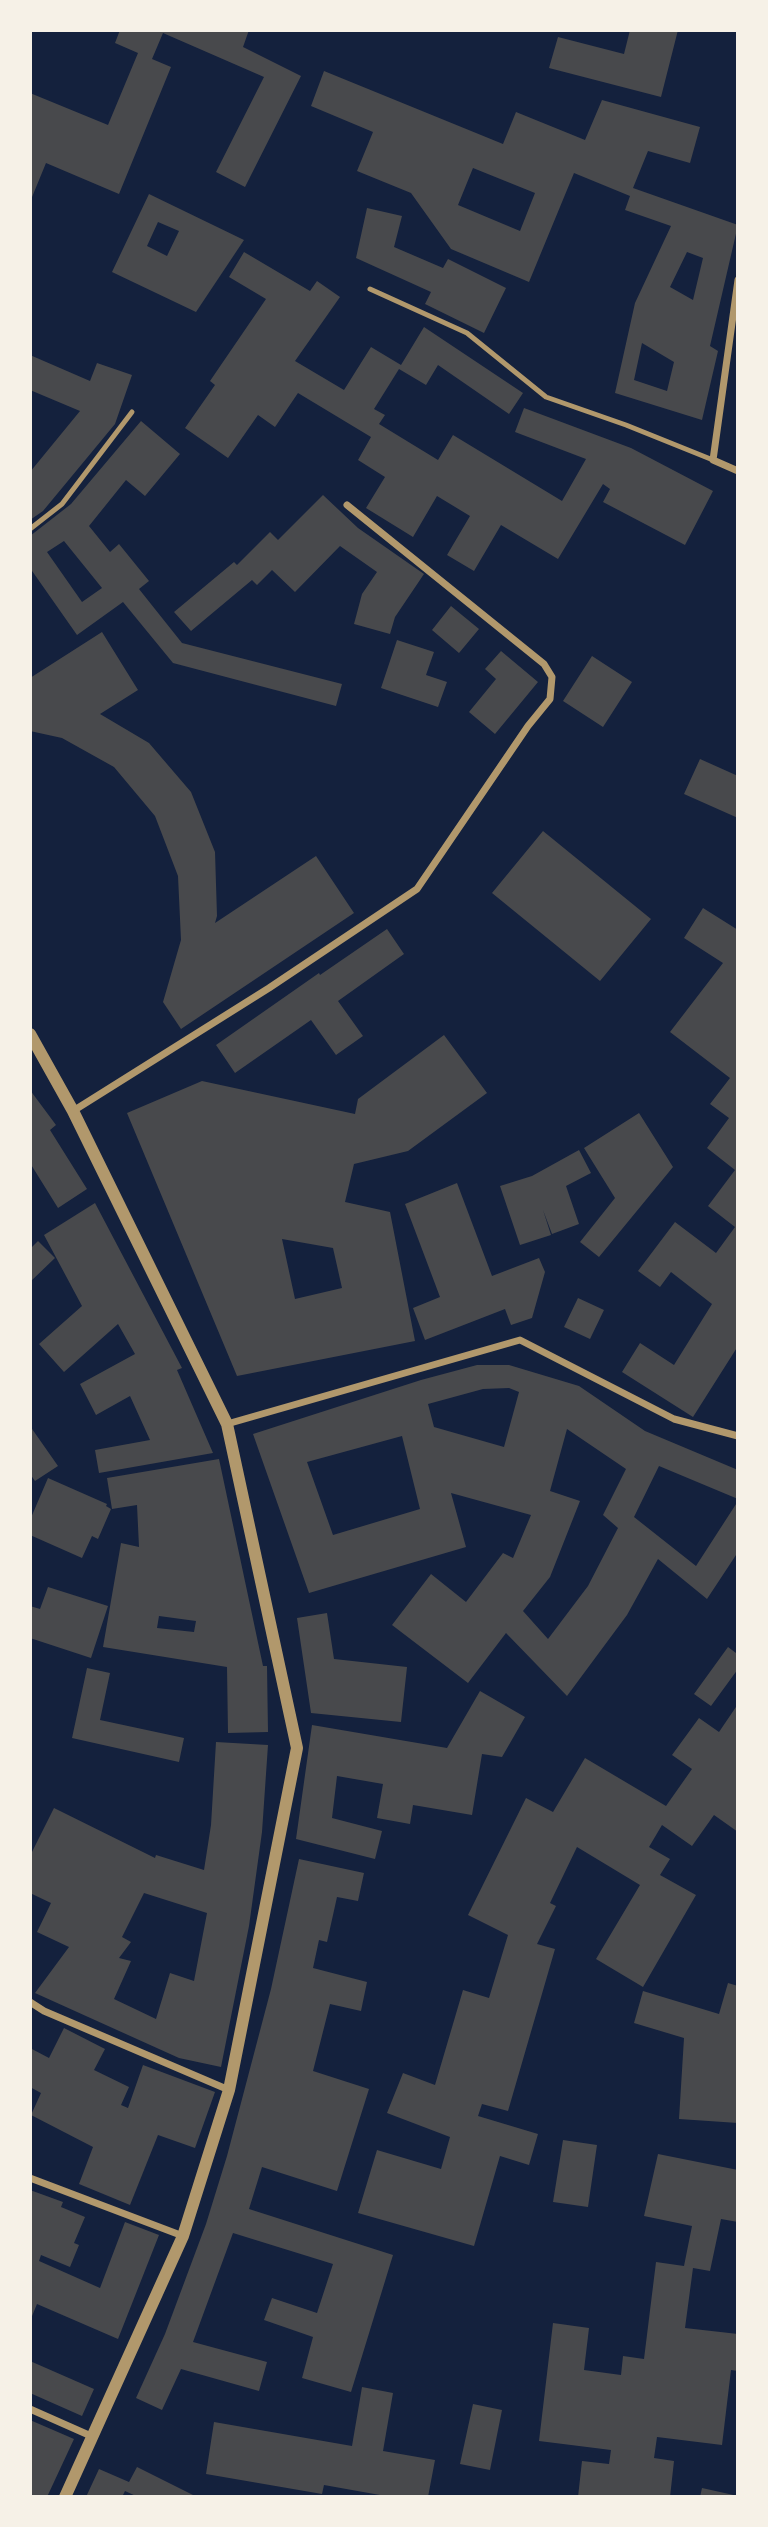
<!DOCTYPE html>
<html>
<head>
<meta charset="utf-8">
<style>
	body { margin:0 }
	#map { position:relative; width:768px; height:2527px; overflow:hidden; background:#14213d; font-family:"Titillium Web",sans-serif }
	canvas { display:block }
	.frame { position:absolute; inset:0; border:32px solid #f6f1e7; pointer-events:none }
</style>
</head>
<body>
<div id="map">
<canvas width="768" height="2527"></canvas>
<div class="frame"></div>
</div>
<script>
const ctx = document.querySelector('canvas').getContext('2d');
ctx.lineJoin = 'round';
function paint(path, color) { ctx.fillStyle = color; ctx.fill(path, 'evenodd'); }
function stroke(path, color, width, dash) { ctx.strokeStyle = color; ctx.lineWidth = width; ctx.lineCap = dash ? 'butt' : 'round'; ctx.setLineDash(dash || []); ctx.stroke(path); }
paint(new Path2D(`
	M120 30H249L243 47 301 76 245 187 216 172 264 77 163 33 152 59 171 67 119 194 46 163 30 202V93L108 125 138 53 115 43Z
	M630 30H678L661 97 549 68 558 37 624 54Z
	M324 71 503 144 516 112 585 140 602 100 700 127 690 163 648 151 633 188 738 225 710 346 718 351 702 420 615 393 635 303 671 226 625 210 630 196 574 173 529 282 451 249 411 193 357 171 373 132 311 106ZM473 168 535 193 520 231 458 205ZM687 252 703 258 693 300 670 287ZM642 343 674 362 667 391 634 380Z
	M149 194 244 240 196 312 112 272ZM158 222 179 231 167 256 147 246Z
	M367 208 402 216 394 247 443 268 448 259 506 288 484 333 425 304 431 292 356 258Z
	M244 252 310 291 317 281 340 297 295 361 344 390 371 347 401 365 424 327 523 393 509 414 438 365 426 385 399 369 374 409 385 415 379 424 438 460 453 435 562 501 586 459 515 432 524 408 631 448 713 491 685 545 603 502 610 489 603 484 558 559 501 525 474 571 447 555 470 516 437 496 413 537 366 508 385 477 358 460 371 437 298 393 275 427 258 415 228 458 185 428 215 385 210 381 266 299 229 277Z
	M30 355 90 381 97 363 132 375 115 424 43 511 30 520V472L80 411 30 390Z
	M141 421 180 454 145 496 126 480 89 526 110 552 119 544 149 581 139 589 182 643 342 684 336 706 173 663 123 602 77 635 30 568V536L71 504ZM64 541 102 588 82 602 47 552Z
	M323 495 358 528 424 574 395 617 390 634 354 624 362 594 377 572 340 546 295 592 272 570 257 585 252 580 191 631 174 612 234 562 237 565 270 532 278 540Z
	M451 606 479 629 459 653 432 630Z
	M102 632 138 690 100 714 149 743 191 792 215 852 217 916 215 923 316 856 354 913 181 1029 163 1002 181 940 178 876 155 816 114 767 62 738 30 731V678Z
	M397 640 434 652 426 675 447 682 438 707 381 688Z
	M501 651 538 682 495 734 469 712 496 679 485 669Z
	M592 656 632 682 603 727 563 701Z
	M700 759 738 776V818L684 794Z
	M543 831 651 919 600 981 492 893Z
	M703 908 738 930V1346L693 1417 622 1372 640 1343 674 1365 712 1304 671 1272 660 1287 638 1271 675 1222 716 1253 735 1227 708 1206 735 1170 707 1148 729 1118 710 1104 730 1078 670 1032 723 963 684 938Z
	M387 929 404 954 338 1001 363 1036 336 1055 311 1020 235 1073 216 1045 319 973 320 975Z
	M444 1035 487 1093 408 1151 354 1164 345 1202 390 1212 415 1341 237 1376 127 1113 202 1081 355 1114 358 1099ZM282 1239 333 1248 342 1288 295 1299Z
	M30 1090 56 1125 50 1130 87 1189 58 1208 30 1163Z
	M639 1113 673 1167 599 1257 580 1242 615 1198 584 1148Z
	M579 1150 591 1173 566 1186 579 1224 552 1234 543 1210 551 1235 520 1245 500 1186 532 1176Z
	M457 1183 492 1276 539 1258 545 1272 532 1318 511 1325 505 1309 425 1340 413 1308 440 1297 405 1204Z
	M95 1203 182 1368 177 1370 213 1453 99 1473 95 1450 150 1440 130 1396 96 1415 80 1384 135 1354 118 1324 64 1372 39 1344 82 1306 44 1235Z
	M38 1241 55 1258 30 1282V1249Z
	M578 1298 604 1310 590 1339 564 1327Z
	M477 1365H509L579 1386 645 1431 738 1470V1499L659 1466 634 1517 696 1566 738 1501V1552L707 1599 658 1559 627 1615 567 1696 506 1633 468 1683 392 1625 431 1574 466 1602 503 1553 513 1558 531 1515 451 1493 466 1547 309 1593 253 1434 421 1380ZM509 1388 519 1392 504 1447 434 1427 428 1404 483 1389ZM567 1429 626 1469 603 1515 618 1528 588 1586 548 1639 523 1611 550 1577 580 1501 550 1491ZM402 1436 420 1509 333 1535 307 1462Z
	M30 1426 58 1466 35 1481 30 1474Z
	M219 1459 263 1666H267L268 1732 228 1733 227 1667 103 1647 121 1543 139 1547 137 1505 112 1509 107 1478ZM159 1616 196 1621 194 1632 157 1628Z
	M48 1478 107 1504 106 1506 111 1509 98 1539 92 1536 82 1558 30 1535V1520Z
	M48 1587 108 1606 91 1658 30 1638V1606L40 1609Z
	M327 1613 334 1659 407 1667 401 1722 311 1713 297 1618Z
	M728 1647 736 1653 738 1650V1669L711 1706 694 1694Z
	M87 1668 110 1673 100 1720 184 1738 179 1762 72 1738Z
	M480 1691 525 1717 502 1757 482 1754 472 1815 413 1805 410 1824 377 1818 383 1784 337 1776 332 1818 382 1831 375 1859 296 1839 312 1725 447 1748Z
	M738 1704V1832L714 1815 692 1846 662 1825 649 1847 670 1859 660 1875 696 1895 643 1987 596 1959 640 1885 577 1847 550 1903 556 1906 537 1944 555 1949 508 2111 482 2104 478 2116 538 2134 529 2165 500 2156 474 2246 358 2213 377 2150 441 2169 450 2137 387 2113 403 2073 435 2085 463 1990 489 1998 508 1935 468 1915 526 1798 553 1812 585 1758 666 1806 692 1769 672 1755 699 1718 719 1732Z
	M216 1742 268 1745 262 1832 249 1926 221 2067 179 2058 35 1993 69 1947 37 1932 51 1903 30 1893V1856L54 1808 155 1858 156 1855 204 1870 211 1825ZM144 1893 207 1913 194 1981 170 1973 156 2019 114 1999 131 1961 119 1958 131 1942 122 1937Z
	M299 1859 364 1873 358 1901 337 1897 327 1942 319 1940 313 1968 367 1982 361 2011 330 2004 313 2071 369 2089 337 2191 262 2167 249 2209 393 2255 351 2392 302 2378 313 2337 264 2320 272 2298 317 2313 333 2264 233 2233 193 2342 267 2362 259 2391 181 2369 162 2410 136 2398 165 2334 206 2224 227 2156 271 1989Z
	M728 1983 738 1986V2123L679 2119 684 2038 634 2023 643 1991 719 2014Z
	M64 2028 105 2049 94 2070 129 2087 121 2105 128 2108 143 2065 215 2092 195 2148 158 2135 130 2205 79 2184 93 2147 31 2115 41 2093 30 2087V2048L49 2058Z
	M563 2140 597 2145 588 2207 553 2202Z
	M658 2154 738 2170V2222L721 2219 710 2271 693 2268 685 2328 738 2334V2371L731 2370 722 2445 657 2437 654 2458 674 2461 670 2497H578L582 2461 609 2464 611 2450 539 2441 553 2323 589 2328 584 2370 621 2375 623 2356 644 2359 656 2262 684 2266 692 2226 644 2216Z
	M30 2190 63 2202 61 2207 85 2217 74 2243 79 2245 70 2267 41 2255 39 2261 100 2288 125 2222 159 2235 118 2339 37 2304 30 2321Z
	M30 2361 94 2389 82 2416 30 2393Z
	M362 2387 393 2393 383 2451 435 2460 428 2497H391L324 2485 322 2494 206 2474 214 2422 352 2446Z
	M473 2404 502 2410 490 2470 460 2464Z
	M30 2420 74 2439 47 2497H30L32 2450 30 2449Z
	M137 2467 197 2497H138L125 2491 122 2497H86L99 2469 129 2482Z
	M702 2488 738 2496V2497H700Z`), '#48494c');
stroke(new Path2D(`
	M370 289 467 333 546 397 626 425 713 460
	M30 529 62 504 132 412`), '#b1986c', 5);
stroke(new Path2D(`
	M738 280 713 460 738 471
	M73 1111 269 988 417 889 528 726 550 699 552 677 544 664 347 505
	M227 1424 520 1340 674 1419 738 1436
	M30 2002 44 2011 229 2090
	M30 2178 183 2236
	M30 2409 91 2436`), '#b1986c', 7);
stroke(new Path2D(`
	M30 1034 73 1111 227 1424 297 1748 229 2090 183 2236 65 2497`), '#b1986c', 12);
</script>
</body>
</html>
